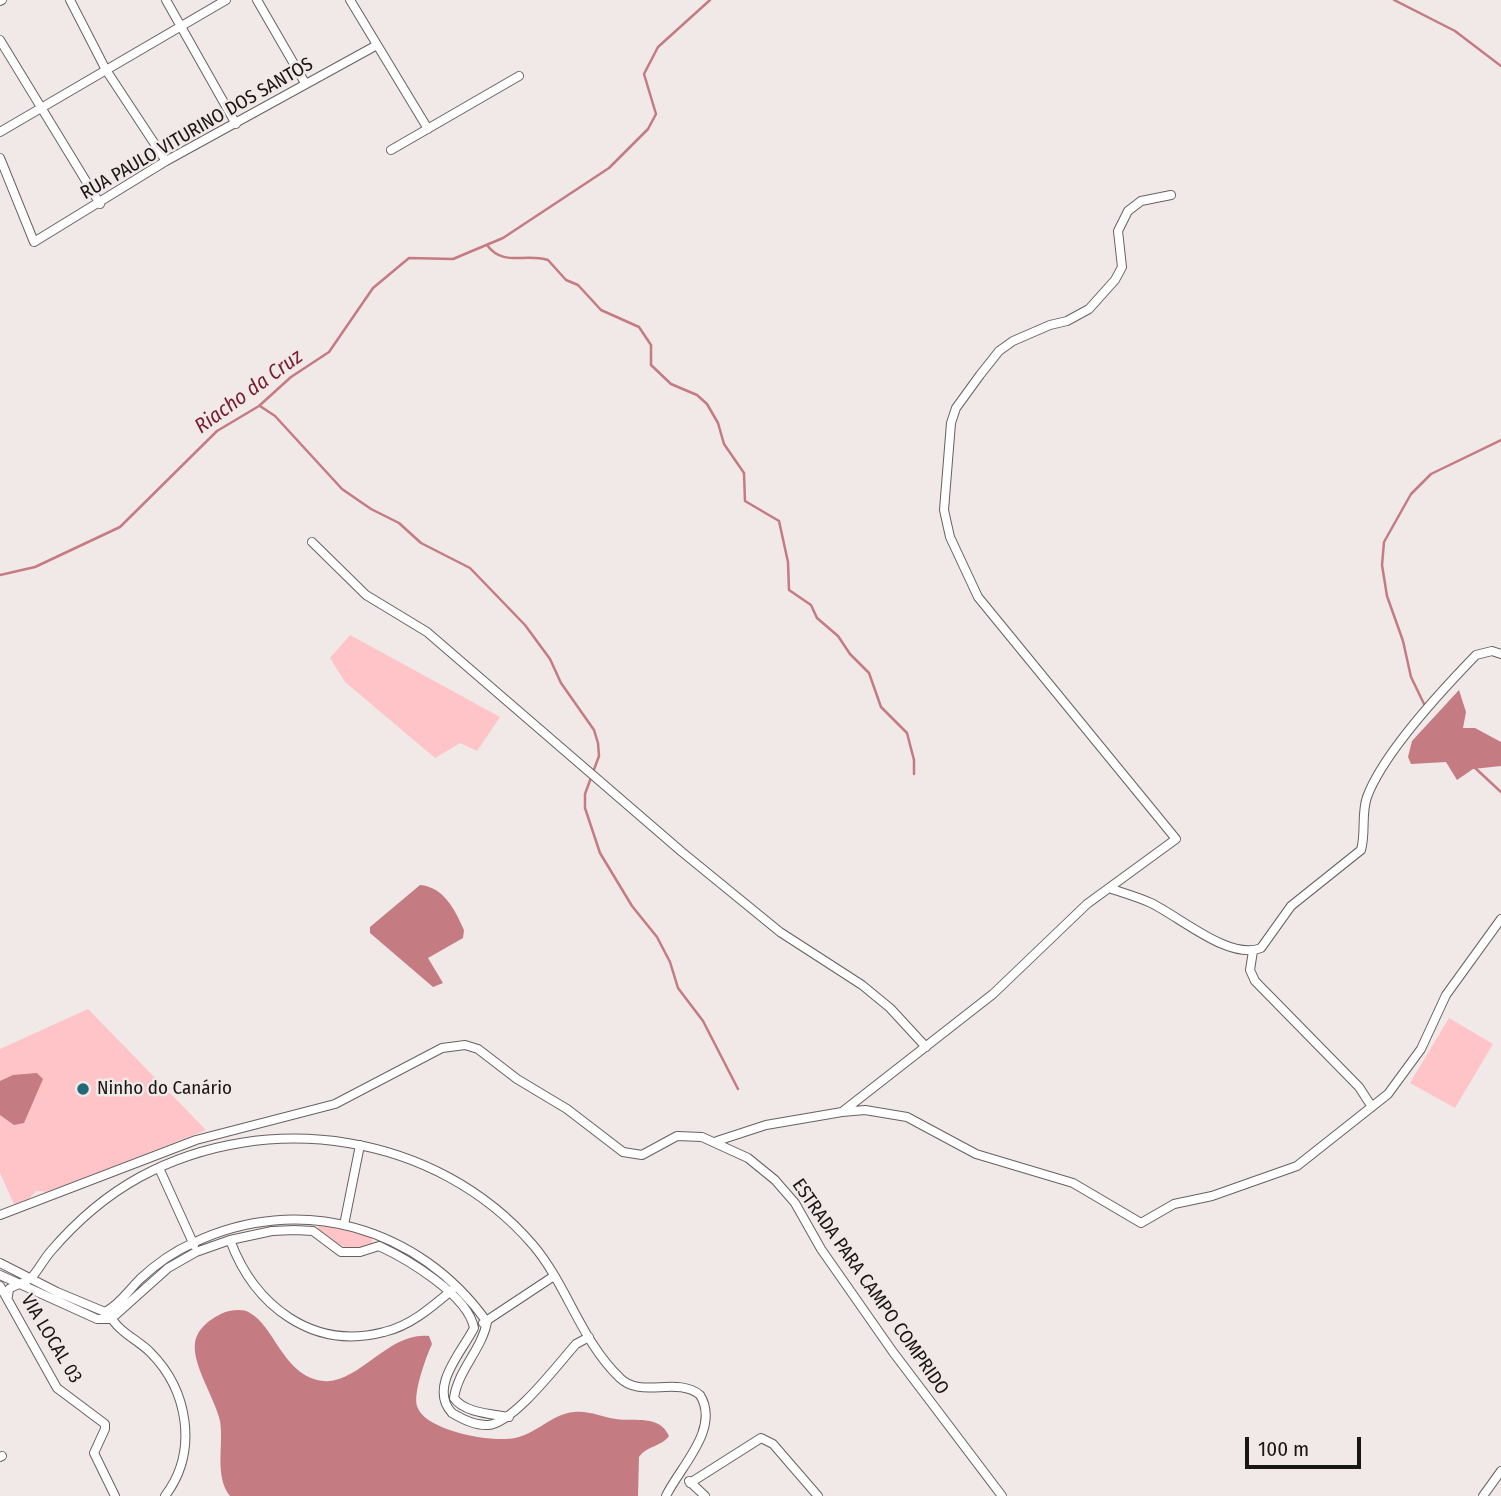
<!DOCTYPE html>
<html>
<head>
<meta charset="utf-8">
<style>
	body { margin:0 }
	#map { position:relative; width:1501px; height:1496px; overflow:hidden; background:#f1e8e8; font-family:"Fira Sans Condensed",sans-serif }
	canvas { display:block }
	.scale { position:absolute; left:1245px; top:1437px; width:116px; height:32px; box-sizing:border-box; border:4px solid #191616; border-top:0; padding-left:9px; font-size:21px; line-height:24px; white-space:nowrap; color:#191616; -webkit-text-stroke:5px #f1e8e8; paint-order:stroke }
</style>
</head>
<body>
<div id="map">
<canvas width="1501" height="1496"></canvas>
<div class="scale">100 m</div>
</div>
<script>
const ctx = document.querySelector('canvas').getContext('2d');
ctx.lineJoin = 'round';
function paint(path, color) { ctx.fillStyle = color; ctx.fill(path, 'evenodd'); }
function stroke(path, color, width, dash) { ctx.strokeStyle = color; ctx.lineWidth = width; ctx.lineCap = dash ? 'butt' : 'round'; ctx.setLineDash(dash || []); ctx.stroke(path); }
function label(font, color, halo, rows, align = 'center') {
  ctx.font = font + ' "Fira Sans Condensed",sans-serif'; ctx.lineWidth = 5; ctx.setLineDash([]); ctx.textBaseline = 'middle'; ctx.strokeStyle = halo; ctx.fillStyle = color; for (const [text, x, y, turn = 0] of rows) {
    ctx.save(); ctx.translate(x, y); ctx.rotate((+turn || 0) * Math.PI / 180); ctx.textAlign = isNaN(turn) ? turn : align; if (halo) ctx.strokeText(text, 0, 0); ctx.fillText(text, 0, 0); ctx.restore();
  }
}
paint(new Path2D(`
	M350 635 500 717 477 751 460 743 435 758 345 682 330 658Z
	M88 1009 206 1130 49 1192 36 1191 27 1201 14 1204 0 1173V1049Z
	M1449 1018 1493 1044 1455 1108 1410 1083Z
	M320 1224 371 1237 373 1243C349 1254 336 1245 317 1230Z`), '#fec4c8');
paint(new Path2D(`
	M1459 690 1466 712 1463 728H1475L1501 742V766L1473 769 1457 780 1446 762 1411 764 1408 757 1412 741Z
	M420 885C444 887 455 910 464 930L463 938 428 958 443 983 433 987 370 933V927Z
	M37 1073 43 1079 24 1123 14 1125 0 1115V1081L13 1075Z
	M229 1311C236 1310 244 1309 250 1313 273 1325 283 1372 317 1380 356 1390 386 1331 429 1336L432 1344C426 1357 413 1393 417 1406 424 1431 493 1443 515 1438 536 1434 552 1414 574 1412 588 1410 602 1417 616 1419 635 1422 659 1414 669 1436 661 1447 648 1445 639 1457L638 1496H230C214 1476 224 1445 220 1421 215 1398 192 1365 195 1343 197 1327 215 1315 229 1311Z`), '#c47b82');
stroke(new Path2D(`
	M1394 0 1455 31 1501 66
	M487 245C503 267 525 253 548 260L566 280 578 285 601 310 639 327 651 345V365L671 384 697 395 707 404 718 423 724 444 744 473 745 501 779 521 788 562 789 590 811 605 817 618 838 636 850 654 869 673 881 707 907 733 914 760V774
	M260 406 275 416 342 489 371 509 399 523 421 543 470 568 525 625 550 659 561 683 594 730 598 743 599 756 585 794V808L600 853 632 906 657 937 670 962 678 988 703 1021 738 1089
	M0 575 35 567 120 527 217 431 259 406 291 377 329 352 373 288 409 258 453 259 503 238 609 168 648 129 656 114 644 74 658 47 710 0
	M1425 706 1411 677 1403 641 1387 596 1382 565 1384 542 1411 494 1431 474 1501 440
	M1473 766 1501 792`), '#c47b82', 2.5);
const minor = new Path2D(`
	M70 0 106 70 166 161
	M166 0 236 124
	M257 0 305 83
	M350 0 428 129
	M0 1 2 0
	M0 40 100 204
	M0 132 226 0
	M391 150 519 76
	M0 158 34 242 166 161 377 45
	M312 542 366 595 427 632 682 852 780 932 862 985 890 1008 926 1047
	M1109 888C1123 893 1138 897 1151 903 1180 917 1230 961 1261 948L1291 906 1361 850C1366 833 1361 814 1367 797 1383 754 1443 689 1476 655L1492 651 1501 654
	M1253 951 1250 970 1255 981 1359 1087 1372 1107
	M842 1112 865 1110 907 1117 976 1154 1073 1183 1141 1223 1174 1204 1212 1196 1297 1166 1388 1094 1421 1049 1446 995 1501 919
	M717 1141 766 1125 842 1112 993 994 1087 904 1176 839 978 597 950 537 944 510 951 423 956 408 980 375 999 351 1013 341 1050 325 1067 321 1089 309 1115 280 1122 267 1118 231 1128 211 1141 201 1171 195
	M159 1168 194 1245
	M0 1215 196 1140 335 1104 442 1048 465 1045 478 1049 517 1079 567 1109 623 1152 642 1155 677 1136 702 1137 748 1158 775 1180 795 1203 821 1249 893 1352 1002 1496
	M344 1225 360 1145
	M230 1240C254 1305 312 1351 384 1332 410 1326 432 1307 452 1290
	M0 1263 57 1292 105 1312C119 1305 129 1290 140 1279 155 1265 175 1251 193 1243 299 1192 420 1227 487 1322 482 1349 458 1370 454 1398 464 1413 493 1414 509 1417
	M0 1275 97 1319H111L168 1268 196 1252 230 1240 272 1231 295 1230 313 1231 341 1252H360L379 1246C407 1259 468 1295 474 1328 462 1352 428 1387 452 1413 462 1419 476 1426 488 1425 514 1423 558 1364 576 1344L589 1337
	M0 1286 57 1388 105 1424V1429L94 1453 115 1496
	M8 1296 9 1289C16 1284 26 1283 32 1277 39 1269 44 1259 51 1251 75 1223 107 1195 140 1177 268 1108 437 1133 533 1245 567 1285 581 1341 620 1378 641 1399 677 1376 700 1395 721 1429 679 1468 666 1496
	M110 1315C117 1331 138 1340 150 1352 188 1390 199 1451 165 1496
	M483 1323 554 1276
	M0 1457 2 1456
	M689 1481 705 1496
	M690 1483 761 1438 773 1444 818 1496
	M1483 1496 1501 1471`);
stroke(minor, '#696161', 10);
stroke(minor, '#fff', 8);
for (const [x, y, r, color] of [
	[83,1089,7,"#236878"]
]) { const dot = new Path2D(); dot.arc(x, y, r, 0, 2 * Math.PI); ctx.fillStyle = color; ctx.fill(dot); stroke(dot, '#f1e8e8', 2.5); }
label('19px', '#191616', '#f1e8e8', [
	["RUA PAULO VITURINO DOS SANTOS",197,129,-30],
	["ESTRADA PARA CAMPO COMPRIDO",870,1287,55],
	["VIA LOCAL 03",51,1339,59]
]);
label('19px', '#191616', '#f1e8e8', [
	["Ninho do Canário",97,1089]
], 'left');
label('italic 21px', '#761e2f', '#f1e8e8', [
	["Riacho da Cruz",249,392,-36]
]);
</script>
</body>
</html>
